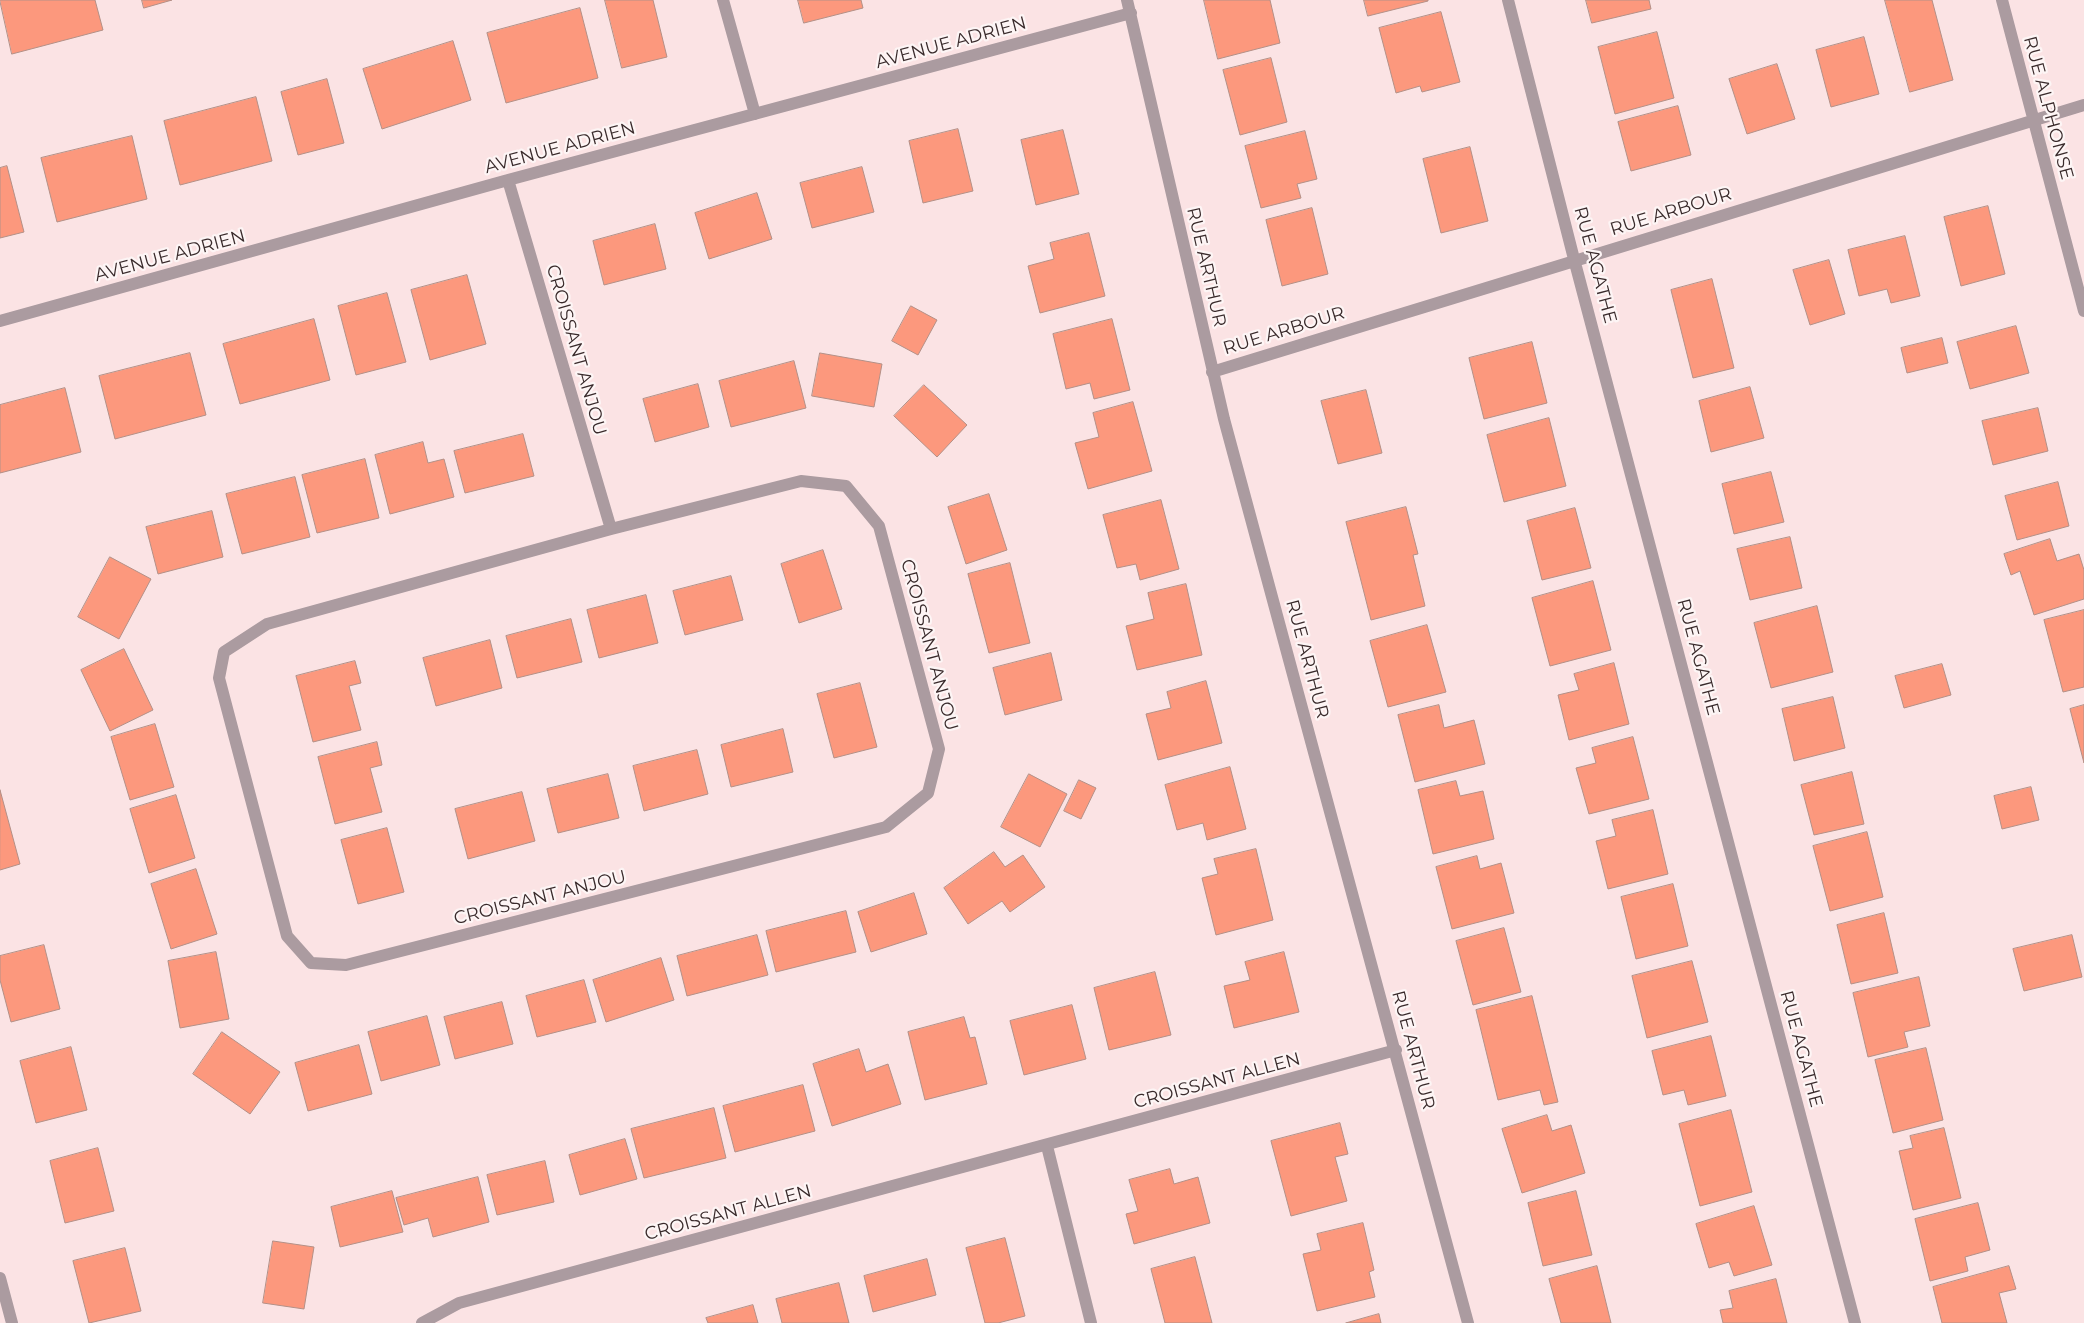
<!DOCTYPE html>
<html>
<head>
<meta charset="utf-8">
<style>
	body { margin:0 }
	canvas { display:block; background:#fbe3e4 }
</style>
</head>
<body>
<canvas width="2084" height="1323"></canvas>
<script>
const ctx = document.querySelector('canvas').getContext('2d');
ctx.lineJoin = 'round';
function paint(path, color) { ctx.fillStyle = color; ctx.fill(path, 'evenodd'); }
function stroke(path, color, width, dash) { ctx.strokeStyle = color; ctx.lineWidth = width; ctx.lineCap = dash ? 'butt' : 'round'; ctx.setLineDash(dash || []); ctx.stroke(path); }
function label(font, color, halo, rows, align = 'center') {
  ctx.font = font + ' Montserrat,sans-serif'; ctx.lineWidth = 4.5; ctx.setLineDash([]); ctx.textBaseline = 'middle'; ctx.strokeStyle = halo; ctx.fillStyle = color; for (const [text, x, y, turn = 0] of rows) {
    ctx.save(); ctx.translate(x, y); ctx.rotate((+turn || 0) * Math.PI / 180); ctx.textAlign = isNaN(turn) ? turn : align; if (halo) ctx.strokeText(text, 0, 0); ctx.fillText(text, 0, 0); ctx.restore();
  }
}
const building = new Path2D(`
	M0 0H95L103 30 12 54Z
	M142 0H172L144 8Z
	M605 0H653L667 57 622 68Z
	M798 0H861L863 8 804 23Z
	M1204 0H1270L1280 43 1218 59Z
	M1364 0H1428V1L1368 16Z
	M1586 0H1649L1651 9 1592 23Z
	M1885 0H1932L1953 80 1910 92Z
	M580 8 598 78 506 103 487 33Z
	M1441 12 1460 82 1422 92 1420 86 1396 93 1379 28Z
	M1657 32 1674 98 1615 114 1598 47Z
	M1864 37 1879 94 1831 107 1816 50Z
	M453 41 471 100 382 129 363 69Z
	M1271 58 1287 122 1240 135 1223 70Z
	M1777 64 1795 119 1747 134 1729 79Z
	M327 79 344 143 298 155 281 92Z
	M256 97 272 161 180 185 164 121Z
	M1678 106 1691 155 1631 171 1618 122Z
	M958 129 973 191 923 203 909 141Z
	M1063 130 1079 194 1036 205 1021 140Z
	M1305 131 1317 179 1297 184 1301 198 1261 208 1245 146Z
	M132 136 147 199 57 222 41 158Z
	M1470 147 1488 221 1441 233 1423 159Z
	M7 166 24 232 0 238V168Z
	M862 167 874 212 812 228 800 183Z
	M757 193 772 239 709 259 695 213Z
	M1988 206 2005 274 1961 286 1944 217Z
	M1312 208 1328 274 1282 286 1266 220Z
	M655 224 666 269 604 285 593 241Z
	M1089 233 1105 296 1040 313 1028 266 1054 259 1050 243Z
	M1905 236 1920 296 1891 303 1887 289 1859 296 1848 250Z
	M1829 260 1845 314 1810 325 1793 270Z
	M467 275 486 344 430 360 411 290Z
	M1712 279 1734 368 1693 378 1671 290Z
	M387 293 406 362 356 375 338 306Z
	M911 306 937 320 918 355 892 341Z
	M314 319 330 380 240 404 223 344Z
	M1112 319 1130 390 1094 399 1090 383 1066 389 1053 334Z
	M2016 326 2029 373 1970 389 1957 342Z
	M1942 338 1948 363 1907 373 1901 348Z
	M1532 342 1547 403 1484 419 1469 358Z
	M190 353 206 415 115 439 99 376Z
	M820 353 882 364 874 407 812 396Z
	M794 361 806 408 731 427 719 381Z
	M698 384 709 427 655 442 643 399Z
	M924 385 967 425 937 457 894 416Z
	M1750 387 1764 438 1711 452 1699 401Z
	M65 388 81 452 0 473V405Z
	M1366 390 1382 453 1338 464 1321 401Z
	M1133 402 1152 471 1088 489 1075 443 1099 437 1093 413Z
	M2038 408 2048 451 1993 465 1982 421Z
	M1549 418 1566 486 1504 502 1487 435Z
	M523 434 534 476 465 493 454 451Z
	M423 442 428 463 444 459 454 497 390 514 375 455Z
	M365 459 379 518 317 533 302 475Z
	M1771 472 1784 522 1734 534 1722 484Z
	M295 477 310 537 242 554 226 494Z
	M2058 482 2069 526 2017 540 2005 496Z
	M989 494 1007 550 966 564 948 507Z
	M1161 500 1179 569 1140 580 1136 564 1117 568 1103 515Z
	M1406 507 1418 554 1413 555 1425 606 1371 620 1346 522Z
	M1575 508 1591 568 1542 580 1527 521Z
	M212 511 223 557 158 574 146 527Z
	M1790 537 1802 588 1750 600 1737 549Z
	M2050 539 2057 561 2079 554 2084 570V599L2034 615 2020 571 2011 575 2004 554Z
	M823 550 842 609 799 623 781 564Z
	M110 557 151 579 119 639 78 617Z
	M1010 563 1030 643 989 653 968 574Z
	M731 576 743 620 685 635 673 591Z
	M1593 581 1611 650 1550 666 1532 598Z
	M1186 584 1202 655 1137 670 1126 626 1154 619 1148 593Z
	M646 595 658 643 599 658 587 610Z
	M1817 606 1833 672 1771 688 1754 623Z
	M2084 610V687L2063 692 2044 620Z
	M571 619 582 662 517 678 506 636Z
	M1427 625 1446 692 1388 707 1370 641Z
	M490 640 502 688 436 706 423 658Z
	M124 649 153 710 110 731 81 670Z
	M1051 653 1062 700 1005 715 993 668Z
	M355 661 361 683 349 686 361 730 313 742 296 676Z
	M1614 663 1629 724 1569 740 1558 695 1579 690 1574 674Z
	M1942 664 1951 695 1904 708 1895 676Z
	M1206 681 1222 743 1158 760 1146 714 1171 708 1167 692Z
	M860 683 877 747 834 758 817 694Z
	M1833 697 1845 748 1794 761 1782 709Z
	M1439 705 1444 728 1474 720 1485 764 1415 782 1398 715Z
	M2084 705V763L2070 709Z
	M155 724 174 787 130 800 111 737Z
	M783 729 793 772 731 787 721 745Z
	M1633 737 1649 799 1589 814 1576 768 1596 763 1592 748Z
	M377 742 382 765 370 768 382 812 335 824 318 757Z
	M697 750 708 794 644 811 633 766Z
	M1230 767 1246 829 1207 840 1203 823 1177 830 1165 785Z
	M1852 772 1864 824 1814 835 1801 785Z
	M608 774 619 818 558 833 547 789Z
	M1029 774 1067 794 1040 847 1001 827Z
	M1079 780 1096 788 1081 819 1064 811Z
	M1456 781 1460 796 1483 791 1494 839 1433 854 1418 790Z
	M2031 787 2039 820 2002 829 1994 796Z
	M0 790 20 864 0 870Z
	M522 792 535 841 468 859 455 809Z
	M176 795 195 858 149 873 130 809Z
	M1653 810 1668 874 1608 889 1596 841 1616 836 1612 820Z
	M387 828 404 892 358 904 341 840Z
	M1867 832 1883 897 1830 911 1813 846Z
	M1256 849 1273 920 1216 935 1202 878 1218 874 1214 859Z
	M994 852 1005 867 1023 855 1045 887 1010 912 1002 901 968 924 944 888Z
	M1477 856 1480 869 1501 863 1514 913 1452 929 1436 867Z
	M196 869 217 934 171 949 151 884Z
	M1673 884 1688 946 1636 959 1621 897Z
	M914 893 927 934 871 952 858 912Z
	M846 911 856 952 776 972 766 931Z
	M1884 913 1898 973 1851 984 1837 925Z
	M1504 928 1521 992 1473 1005 1456 941Z
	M757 935 768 975 687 996 677 956Z
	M2072 935 2082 977 2024 991 2013 949Z
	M44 945 60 1009 11 1022 0 980V956Z
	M216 952 229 1019 180 1028 168 961Z
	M1284 952 1299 1012 1234 1028 1224 986 1250 980 1245 962Z
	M661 958 674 1000 606 1022 593 980Z
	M1692 961 1708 1022 1647 1038 1632 976Z
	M1155 972 1171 1035 1109 1050 1094 988Z
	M1919 977 1930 1026 1904 1032 1908 1047 1868 1057 1853 993Z
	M584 980 596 1022 537 1037 526 996Z
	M1532 996 1558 1102 1544 1105 1540 1090 1498 1100 1476 1010Z
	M502 1002 513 1044 455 1059 444 1017Z
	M1072 1005 1086 1059 1024 1075 1010 1021Z
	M427 1016 440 1065 381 1081 368 1032Z
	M964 1017 970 1038 975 1037 987 1084 925 1100 908 1032Z
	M222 1032 280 1072 250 1114 193 1074Z
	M1711 1036 1726 1096 1688 1105 1684 1090 1663 1095 1652 1051Z
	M359 1045 372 1094 308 1111 295 1063Z
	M71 1047 87 1110 36 1123 20 1061Z
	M1926 1048 1943 1120 1893 1133 1875 1060Z
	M859 1049 866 1072 888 1064 901 1104 832 1126 813 1064Z
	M803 1085 815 1131 735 1152 723 1106Z
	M714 1108 726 1158 644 1178 631 1129Z
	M1731 1110 1752 1192 1700 1206 1679 1124Z
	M1547 1115 1552 1131 1571 1125 1585 1173 1522 1193 1502 1129Z
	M1340 1123 1348 1154 1335 1157 1347 1201 1291 1216 1271 1141Z
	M1944 1128 1961 1198 1913 1210 1899 1151 1913 1148 1910 1136Z
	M625 1139 637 1179 580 1195 569 1155Z
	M98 1148 114 1211 65 1223 50 1161Z
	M545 1161 554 1202 497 1215 487 1175Z
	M1170 1169 1174 1184 1198 1177 1210 1223 1134 1244 1126 1214 1138 1211 1129 1180Z
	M478 1177 489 1222 433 1237 428 1218 404 1225 396 1198Z
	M392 1191 403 1232 340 1247 331 1207Z
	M1576 1191 1592 1255 1543 1266 1528 1203Z
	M1978 1203 1990 1250 1965 1257 1968 1271 1930 1281 1915 1219Z
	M1754 1206 1772 1265 1734 1276 1729 1262 1709 1268 1696 1224Z
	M1363 1223 1374 1270 1369 1272 1375 1297 1317 1311 1303 1254 1321 1250 1317 1234Z
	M1005 1238 1025 1316 998 1323H985L966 1248Z
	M273 1241 314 1247 304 1309 263 1303Z
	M125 1248 141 1311 89 1323 73 1261Z
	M1195 1257 1212 1323H1165L1151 1269Z
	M927 1259 936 1295 873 1312 864 1276Z
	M1597 1266 1611 1323H1561L1549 1279Z
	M2009 1266 2016 1289 1999 1293 2007 1323H1942L1933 1287Z
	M1776 1279 1787 1323H1723L1720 1310 1733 1308 1729 1291Z
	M839 1283 849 1323H782L776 1299Z
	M753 1305 758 1323H708L706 1318Z
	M1379 1314 1381 1323H1346Z`);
paint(building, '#fc987d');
stroke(building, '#b39087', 1);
stroke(new Path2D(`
	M723 0 755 114
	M1127 0 1224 419 1468 1323
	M1508 0 1574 259 1855 1323
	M2002 0 2084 311
	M508 180 611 529
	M0 321 508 180 1131 13
	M1212 372 2084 105
	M801 481 846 486 879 526 939 749 928 793 886 827 346 965 311 963 287 936 219 678 224 652 267 624 611 529Z
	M1047 1146 1091 1323
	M0 1278 12 1323
	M422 1323 459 1303 1396 1050`), '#ab9ba0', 12);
label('18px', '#392a2b', '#fdf5f5', [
	["AVENUE ADRIEN",951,43,-15],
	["RUE ALPHONSE",2048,108,75],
	["AVENUE ADRIEN",560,148,-15],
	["RUE ARBOUR",1671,212,-17],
	["AVENUE ADRIEN",170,256,-15],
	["RUE AGATHE",1595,265,75],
	["RUE ARTHUR",1206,267,77],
	["RUE ARBOUR",1284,331,-17],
	["CROISSANT ANJOU",576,350,74],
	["CROISSANT ANJOU",929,645,75],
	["RUE AGATHE",1698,657,75],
	["RUE ARTHUR",1307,659,75],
	["CROISSANT ANJOU",540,898,-14],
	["RUE AGATHE",1801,1049,75],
	["RUE ARTHUR",1413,1050,75],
	["CROISSANT ALLEN",1217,1081,-15],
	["CROISSANT ALLEN",728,1213,-15]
]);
</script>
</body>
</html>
